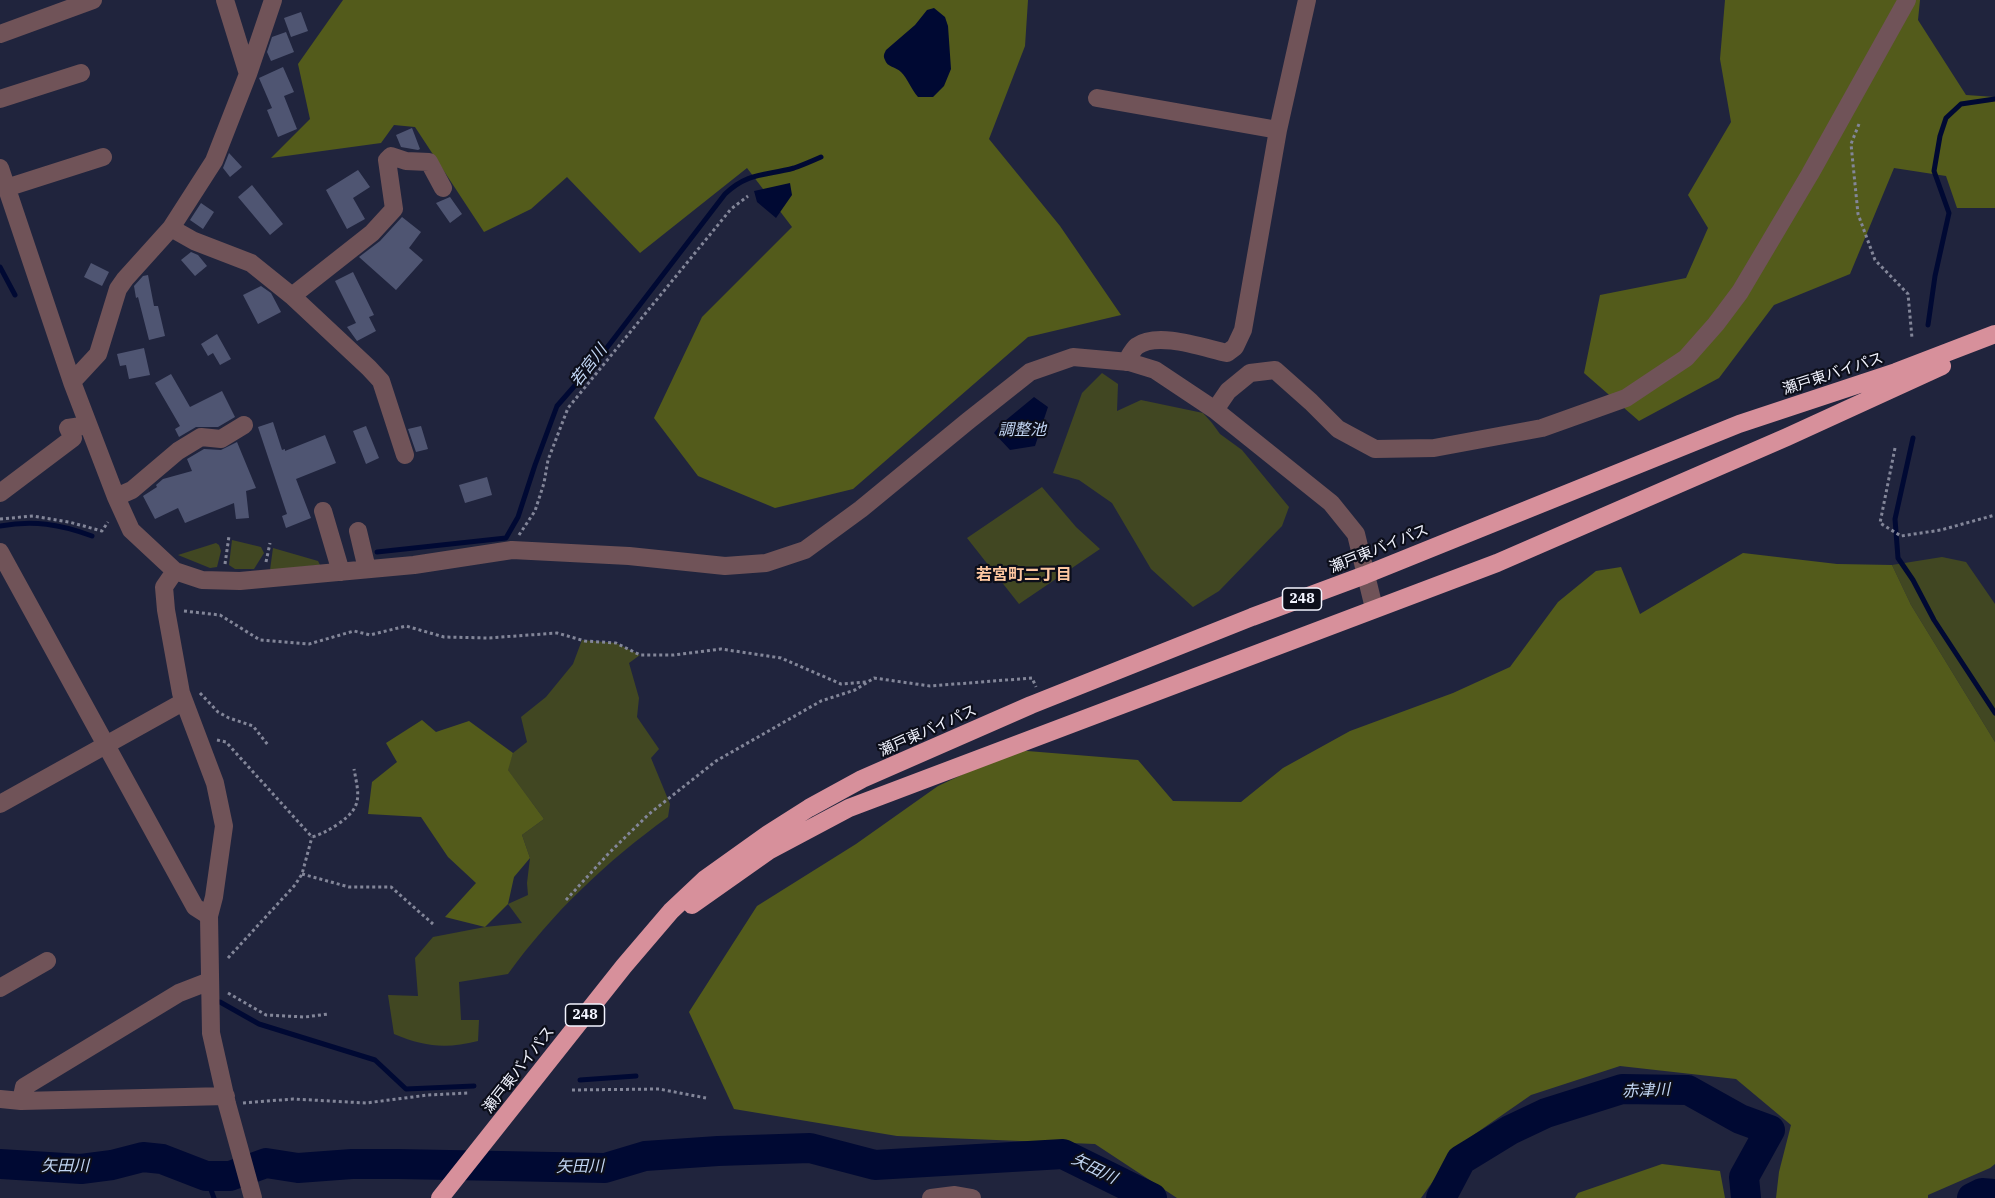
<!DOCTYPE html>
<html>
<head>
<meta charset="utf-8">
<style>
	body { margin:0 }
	canvas { display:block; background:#20243d }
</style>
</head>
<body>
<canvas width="1995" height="1198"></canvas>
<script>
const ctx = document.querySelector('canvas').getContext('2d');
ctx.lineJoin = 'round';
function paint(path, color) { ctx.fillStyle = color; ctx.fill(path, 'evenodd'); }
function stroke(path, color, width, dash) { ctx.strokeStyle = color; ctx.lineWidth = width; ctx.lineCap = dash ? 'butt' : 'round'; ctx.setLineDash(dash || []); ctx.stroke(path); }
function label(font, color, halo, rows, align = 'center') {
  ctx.font = font + ' "IBM Plex Serif","Noto Sans JP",serif'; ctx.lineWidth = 4.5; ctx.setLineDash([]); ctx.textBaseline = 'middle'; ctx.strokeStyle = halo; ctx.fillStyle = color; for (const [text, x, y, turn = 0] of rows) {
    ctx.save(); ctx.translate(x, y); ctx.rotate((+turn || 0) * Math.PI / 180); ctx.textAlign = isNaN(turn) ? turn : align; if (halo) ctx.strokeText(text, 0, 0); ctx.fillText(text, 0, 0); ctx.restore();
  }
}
paint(new Path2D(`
	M1102 373 1118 384 1117 411 1141 400 1203 413 1212 423 1220 434 1242 450 1289 507 1282 526 1219 591 1193 607 1151 569 1112 503 1079 480 1053 473 1082 393Z
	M1042 487 1076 527 1100 549 1019 604 967 538Z
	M232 540 261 547 264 553 254 569H235L229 565Z
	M216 543 219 545 221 551 217 567 210 568 178 555Z
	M273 548 318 561 320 565 270 570Z
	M1942 557 1966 562 1995 604V742L1911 605 1892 565Z
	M582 640 616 643 640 655 629 663 639 698 637 717 659 749 651 758 670 804 668 817C607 861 552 913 508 974L459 982 461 1020H479L478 1041C446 1049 425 1047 394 1034L388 995 418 996 415 958 433 937 485 927 522 923 508 904 528 895 527 883 530 858 522 835 544 819 507 769 513 753 527 742 521 717 546 697 573 664Z`), '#414722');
paint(new Path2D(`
	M343 0H1028L1025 46 989 139 1060 226 1121 315 1028 337 853 489 775 508 698 476 654 418 702 317 792 227 747 168 640 253 567 177 531 209 484 232 415 127 394 125 381 143 271 158 310 119 298 64Z
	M1725 0H1920L1918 20 1966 95 1995 97V208H1957L1946 176 1894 168 1850 274 1774 305 1719 378 1639 421 1584 373 1600 295 1686 278 1708 228 1688 195 1731 122 1720 59Z
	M1743 553 1837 564 1892 565 1911 605 1995 742V1164L1990 1168 1928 1195V1198H1776L1779 1172 1791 1125 1736 1079 1620 1066 1531 1095 1459 1145 1421 1198H1177L1095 1144 897 1136 734 1109 689 1012 757 906 856 844 938 786 1015 750 1138 760 1173 801 1241 802 1283 768 1350 731 1453 693 1510 667 1558 602 1596 571 1621 567 1640 614Z
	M422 720 436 732 469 721 513 753 508 770 544 819 522 835 530 858 514 877 508 904 485 927 445 917 476 883 448 857 421 817 368 814 372 782 397 762 386 743Z
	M1662 1164 1720 1171 1725 1198H1575L1578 1193Z`), '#535b1b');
paint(new Path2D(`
	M934 8 945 17 948 26 951 69 944 86 933 97H918C911 89 908 79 901 72 896 67 887 67 885 60 883 56 884 54 886 50L915 25 927 10Z
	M790 183 792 195 776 218 757 202 754 191Z
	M1034 397 1048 407 1035 446 1010 450 994 433 1000 425Z`), '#000933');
stroke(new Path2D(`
	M0 267 15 295
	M1928 325 1935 276 1949 213 1934 171 1940 136 1946 118 1961 104 1995 99
	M1913 438 1895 519 1898 558 1913 580 1934 620 1995 713
	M0 526C33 520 60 524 92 536
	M377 552 506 538 518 517 535 465 557 406 599 358 725 194C748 172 765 176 794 168 803 165 812 161 821 157
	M220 1002 259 1024 375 1060 406 1089 474 1086
	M580 1080 636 1076
	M206 1176 214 1198`), '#000933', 5);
stroke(new Path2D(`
	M0 1164 81 1169 112 1165 143 1157 162 1159 206 1176H230L266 1163 298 1168 352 1164H398L605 1168 645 1156 718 1151 810 1148 875 1165 1063 1154 1152 1198
	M1441 1198 1461 1160 1510 1130 1546 1113 1622 1089 1688 1090 1740 1119 1770 1130 1744 1177 1746 1198
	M1972 1198 1982 1193 1995 1194`), '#000933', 30);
paint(new Path2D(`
	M301 12 308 31 291 37 284 18Z
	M286 32 294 52 271 61 267 52 272 37Z
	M283 67 294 92 284 96 297 129 278 137 267 110 272 108 259 78Z
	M412 128 420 149 418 150 401 147 396 135Z
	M229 153 242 167 230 177 223 168Z
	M358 170 370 187 353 198 365 219 347 229 326 190Z
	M252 185 283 224 270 235 238 197Z
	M450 197 462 214 450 223 436 203Z
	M201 203 214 212 203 229 190 220Z
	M402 217 421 232 409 248 423 260 396 290 359 257 380 241Z
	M191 252 198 255 207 266 195 276 181 260Z
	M91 263 109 272 102 286 84 277Z
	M353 272 374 315 369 317 376 331 357 341 347 327 356 323 335 281Z
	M148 275 154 306H158L165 336 149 340 138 297 136 298 134 286 143 276Z
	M261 286 271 293 281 312 258 324 243 295Z
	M217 334 231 359 220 365 213 353 208 356 201 344Z
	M144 348 150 375 129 379 126 365 120 366 117 354Z
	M171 374 190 407 222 391 235 417 218 427H196L179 437 175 429 180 426 155 383Z
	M273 422 282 450 285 449V451L325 435 336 463 296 479 311 518 286 528 282 516 287 514 258 427Z
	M366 426 379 458 366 464 353 431Z
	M421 426 428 449 416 452 408 429Z
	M237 442 256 488 246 491 249 518 236 519 234 503 185 523 178 508 155 519 143 496 157 487 156 485 163 479 192 471 187 459 204 449 221 450Z
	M487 477 492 495 465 503 459 485Z`), '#4f5572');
stroke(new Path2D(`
	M1859 124 1851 144 1858 214 1875 260 1908 294 1912 338
	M1895 448 1880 523 1901 536 1941 530 1995 515
	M0 519 33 516 69 522 102 531 108 522
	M519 535 535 511 544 483 548 460 568 408 731 209 748 196
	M266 562 270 543
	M225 564 229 536
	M184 611 220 615 260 640 309 644 354 631 370 635 406 626 444 637 488 638 557 633 585 641 616 643 640 655H674L721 649 781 658 841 684 866 682
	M200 693 218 712 229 718 253 726 268 745
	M217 740 226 742 312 837C322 834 329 830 338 824 363 807 359 796 354 769
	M302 874 349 887H391L433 924
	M566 900 609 853 649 814 716 761 821 701 855 690 874 678 930 686 1032 678 1036 687
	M228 958 295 885 302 874 312 837
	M228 993 266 1015 305 1017 328 1014
	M572 1090 659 1089 706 1098
	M243 1103 293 1099 366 1103 428 1095 468 1093`), '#838699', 3, [3, 3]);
stroke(new Path2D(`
	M225 0 248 74
	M0 34 93 0
	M1097 98 1278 130
	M0 99 81 73
	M0 168 72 382 116 497 131 530 175 571 202 580 240 581 414 565 512 550 629 556 725 566 766 563 805 550 861 509 968 421 1030 372 1073 357 1129 362 1155 370 1215 410 1228 391 1250 373 1275 370 1311 402 1338 429 1375 449 1434 448 1542 428 1626 398 1686 358 1716 324 1740 292 1810 174 1907 0
	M6 188 103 157
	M171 228 194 241 251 263 292 296 369 368 381 381 405 455
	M292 296 372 233 394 209 387 160 391 156 406 161 429 162 443 188
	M1126 362C1129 357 1133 349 1137 346 1158 331 1204 348 1227 353L1235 347 1243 330 1278 130 1307 0
	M72 382 98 354 118 289 125 279 171 228 214 161 248 74 273 0
	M1215 410 1331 503 1356 534 1374 608
	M0 493 73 438 68 428 88 425
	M116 497 132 490 178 451 201 437 221 439 244 425
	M323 511 341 572
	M358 531 367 569
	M0 552 195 907 209 916
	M175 571 164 587 166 610 181 693 215 783 224 826 214 897 209 916 211 1033 227 1104 253 1198
	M0 804 183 702
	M0 988 47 961
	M0 1099 21 1101 226 1096
	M21 1101 24 1087 179 993 210 981
	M931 1198 955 1195 972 1198`), '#705358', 18);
stroke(new Path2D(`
	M692 905 770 850 849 808 1497 563 1787 437 1942 366
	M440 1198 624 966 671 911 705 879 768 834 809 808 862 779 1031 705 1252 617 1365 575 1739 424 1896 372 1995 334`), '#d7909b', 18);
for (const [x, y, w] of [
	[1302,599,39],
	[585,1015,39]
]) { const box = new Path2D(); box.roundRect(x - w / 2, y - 11, w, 22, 4.5); ctx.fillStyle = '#0c0e1a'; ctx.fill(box); stroke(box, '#f2f4ff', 1.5); }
label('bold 14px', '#f2f4ff', null, [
	["248",1302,599],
	["248",585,1015]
]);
label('15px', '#f2f4ff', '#0c0e1a', [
	["瀬戸東バイパス",1833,374,-18],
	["瀬戸東バイパス",1379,549,-22],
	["瀬戸東バイパス",928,731,-24],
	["瀬戸東バイパス",519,1070,-52]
]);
label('italic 16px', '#c2d6f4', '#0c0e1a', [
	["若宮川",589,366,-52],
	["調整池",1022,430],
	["赤津川",1646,1091,-2],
	["矢田川",65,1166],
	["矢田川",580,1167,-1],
	["矢田川",1094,1169,26]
]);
label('bold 16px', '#fec7a1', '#0c0e1a', [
	["若宮町二丁目",1024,575]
]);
</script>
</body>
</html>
